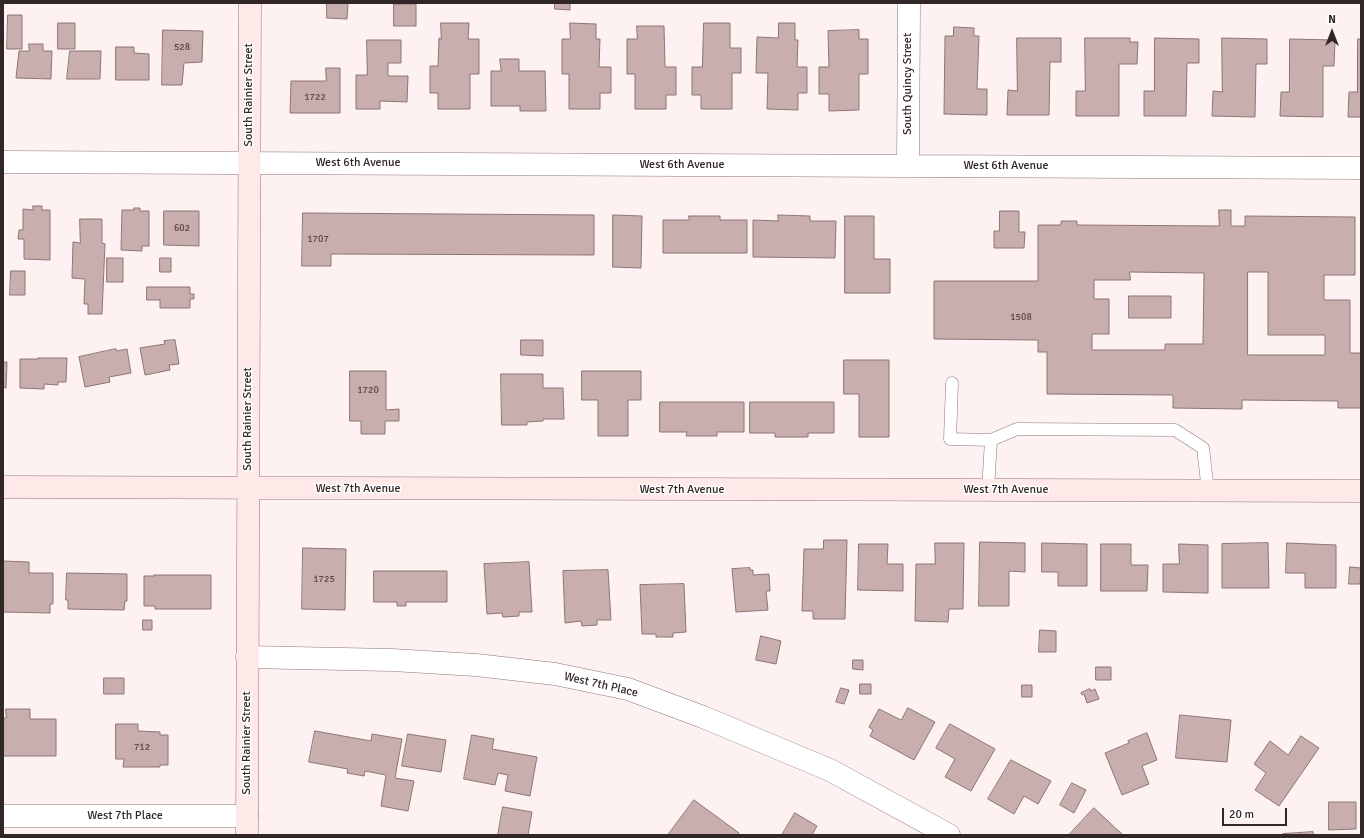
<!DOCTYPE html>
<html>
<head>
<meta charset="utf-8">
<style>
	body { margin:0 }
	#map { position:relative; width:1364px; height:838px; overflow:hidden; background:#fdf1f1; font-family:Signika,sans-serif }
	canvas { display:block }
	.frame { position:absolute; inset:0; border:4px solid #312727; pointer-events:none }
	.north { position:absolute; left:1312px; top:12px; width:40px; height:40px; -webkit-text-stroke:3px #fff; paint-order:stroke; rotate:0deg; font-size:11px; font-weight:700; line-height:16px; text-align:center; color:#312727 }
	.north::after { content:''; display:block; margin:auto; width:14px; height:18px; background:#312727; clip-path:polygon(50% 0,100% 100%,50% 72%,0 100%) }
	.scale { position:absolute; left:1222px; top:808px; width:65px; height:18px; box-sizing:border-box; border:2px solid #312727; border-top:0; padding-left:5px; font-size:12px; line-height:14px; white-space:nowrap; color:#312727; -webkit-text-stroke:3px #fff; paint-order:stroke }
</style>
</head>
<body>
<div id="map">
<canvas width="1364" height="838"></canvas>
<div class="frame"></div>
<div class="north">N</div>
<div class="scale">20 m</div>
</div>
<script>
const ctx = document.querySelector('canvas').getContext('2d');
ctx.lineJoin = 'round';
function paint(path, color) { ctx.fillStyle = color; ctx.fill(path, 'evenodd'); }
function stroke(path, color, width, dash) { ctx.strokeStyle = color; ctx.lineWidth = width; ctx.lineCap = dash ? 'butt' : 'round'; ctx.setLineDash(dash || []); ctx.stroke(path); }
function label(font, color, halo, rows, align = 'center') {
  ctx.font = font + ' Signika,sans-serif'; ctx.lineWidth = 3; ctx.setLineDash([]); ctx.textBaseline = 'middle'; ctx.strokeStyle = halo; ctx.fillStyle = color; for (const [text, x, y, turn = 0] of rows) {
    ctx.save(); ctx.translate(x, y); ctx.rotate((+turn || 0) * Math.PI / 180); ctx.textAlign = isNaN(turn) ? turn : align; if (halo) ctx.strokeText(text, 0, 0); ctx.fillText(text, 0, 0); ctx.restore();
  }
}
const building = new Path2D(`
	M327 3H348L347 19 327 18Z
	M555 3H570V10L555 9Z
	M394 4H416V26H394Z
	M8 15H22V49H7Z
	M58 23H75V49H58Z
	M441 23H469L468 39H479V74H470V109H438V93H430V66H438L439 38 441 39Z
	M570 23 596 24V39H600L599 67H611V93H600V109H569V74H562V39H570Z
	M704 23H730V48H741V73H732V109H701V95H692V67H702Z
	M779 23H795V40H798L797 67H807V93H798V110L767 109 768 73H756L757 37 778 38Z
	M637 26H664L665 67H676V95H666V109H635V74H627V39H637Z
	M954 27 974 28V36H979L977 89H987V115L944 114 945 36H953Z
	M163 30 203 31 202 62 184 63 182 85H162Z
	M859 30V39H868V74H859V110L829 111V94H819V67H829L828 31Z
	M1017 38H1061V62H1050L1049 115H1007L1008 90 1017 91Z
	M1085 38H1130V42H1138L1137 64H1119V116H1076V91H1085Z
	M1155 38 1199 39V63H1187L1186 116H1144V91H1154Z
	M1222 38 1267 39V64H1256L1255 117 1212 116 1213 91 1222 92Z
	M1290 39 1335 40 1334 66H1323V117L1280 116 1281 92H1289Z
	M1358 39H1361V117H1348L1349 92H1357Z
	M367 40H401V63H388V76H408L407 102 380 101V109H356V75H367Z
	M29 44H43V51H52L51 79 16 78 19 51H29Z
	M116 47H134V53L149 54V80H116Z
	M70 51H101L100 79H67Z
	M500 59H519V71H545L546 111H520V106H491V71H501Z
	M326 68H340V113H290L291 81H326Z
	M33 206H42V210H50V260L24 259V239H18L19 230H23V209L33 210Z
	M134 208H140V211H149V246H142V251L121 250 122 210H134Z
	M1219 210H1231V226H1245V216L1355 217V275H1324V300H1350V353H1361V408H1338V401L1242 400V409L1173 408V395L1047 394V352H1038V340L934 339V281H1038V225H1061V221H1077V225L1219 226ZM1130 272 1204 273 1203 344H1165V350H1092V334H1109V299H1094V280H1130ZM1248 272H1268V335H1325V355H1248Z
	M164 211H199V246L164 245Z
	M1000 211H1019V232H1025L1024 248H994V231H999Z
	M303 213 594 215V255L331 254V266H302Z
	M613 215 642 216 641 268 613 267Z
	M778 215 810 216V221H836L835 258 753 257V220L778 221Z
	M689 216H720V220H747V253H663V220H689Z
	M845 216H874V259H890V293H845Z
	M80 219H102V243L105 244 102 314H88V304H84L85 279 72 278 73 242 80 243Z
	M107 258H123V282H107Z
	M160 258H171V272H160Z
	M11 271H25V295H10Z
	M147 287H190V294H194V299H190V308H160V300H147Z
	M1129 296H1171V318H1129Z
	M175 340 179 364 169 365 170 370 145 375 140 348 165 344 164 341Z
	M521 340H543V356L521 355Z
	M116 349 117 351 127 349 131 373 109 377 110 382 85 387 79 357Z
	M38 358H67L66 382H58V385L44 384V389L20 388V359H38Z
	M844 360H889V437H859V394H844Z
	M3 362H7L6 388 3 387Z
	M350 371H386V410L399 409V421H385V434H361V421H350Z
	M582 371H641V400H628V436H598V400H582Z
	M501 374H543V388H563L564 419H543V421L527 422V425H502Z
	M660 402H744V432H717V436H686L687 432H660Z
	M750 402H834V433H808V437H775V433H750Z
	M824 540H847L845 619H813V611H802L804 549H823Z
	M980 542 1025 543V572L1009 571V606H979Z
	M935 543H964L963 609H949L948 622 915 621 916 564H935Z
	M1042 543 1087 544V586H1058V572H1042Z
	M1268 543 1269 588H1222V544Z
	M1287 543 1336 545V588H1305V573H1286Z
	M859 544H888L887 564H903V591L858 590Z
	M1101 544H1131V565H1148L1147 591H1101Z
	M1179 544 1208 545V593L1163 592V564H1179Z
	M303 548 346 549 345 610 302 609Z
	M3 561 29 562V573H53V604H50V613L3 612Z
	M529 562 532 612H519V616L503 617 502 613 487 614 484 564Z
	M1350 567 1361 568 1360 584H1349Z
	M750 568V570H753V575L769 574 770 591H766L768 610 736 612 732 569Z
	M608 570 611 620H597V625L582 626 581 621 565 623 563 571Z
	M374 571H447V602H406V606H397V602H374Z
	M67 573 127 574V601H125L124 610 68 609V600H66Z
	M154 575H211V609H155V606H144V576H154Z
	M684 584 686 632 673 633V637H656V634H642L640 585Z
	M143 620H152V630H143Z
	M1040 630 1056 631V652H1039Z
	M761 636 781 641 776 664 756 660Z
	M853 660H863V670L853 669Z
	M1096 667H1111V680H1096Z
	M104 678H124V694H104Z
	M860 684H871V694H860Z
	M1022 685H1032V697H1022Z
	M841 688 849 690 844 704 836 702Z
	M1090 689 1091 691 1095 689 1099 699 1087 703 1084 694 1082 695 1081 693Z
	M908 708 935 722 914 760 870 736 873 730 869 727 879 709 901 720Z
	M6 709H30V719H56V756H3V718H6Z
	M1180 715 1231 720 1227 762 1176 758Z
	M116 724H138V731L160 732V735H168V765H160V767H123L124 759H116Z
	M950 724 995 749 971 791 945 777 955 759 936 748Z
	M315 731 371 741 372 734 402 739 395 778 414 781 408 811 381 806 386 775 365 771 364 776 347 773 348 769 309 762Z
	M1147 733 1157 760 1142 766 1149 784 1122 795 1105 753 1129 743 1128 741Z
	M408 734 446 740 441 772 402 766Z
	M472 735 494 739 492 749 537 757 530 796 505 791 508 775 498 773 495 785 464 779Z
	M1301 736 1319 748 1279 806 1255 790 1266 773 1254 764 1270 741 1288 755Z
	M1011 760 1051 781 1038 804 1024 796 1014 814 988 799Z
	M1072 783 1086 790 1074 813 1060 805Z
	M694 800 739 833 738 835H668Z
	M1329 802H1356V829L1329 830Z
	M503 807 532 812 528 835H498Z
	M1094 808 1123 835H1069Z
	M795 813 817 826 812 835H782Z
	M1313 832V835H1283V834Z`);
paint(building, '#c8aead');
stroke(building, '#8e7575', 1);
const lane = new Path2D(`
	M952 383 950 439 991 440
	M988 490 991 440 1017 429 1175 430 1203 448 1208 491`);
const street = new Path2D(`
	M3 162 1361 168
	M908 166 909 3
	M247 657 392 660 476 665 555 674 628 689 703 717 830 770 949 835
	M3 816H247`);
const secondary = new Path2D(`
	M3 487 1361 491
	M247 835 250 3`);
stroke(lane, '#8f7676', 13);
stroke(street, '#8f7676', 23);
stroke(secondary, '#8f7676', 23);
stroke(lane, '#fff', 12);
stroke(street, '#fff', 22);
stroke(secondary, '#fee8e8', 22);
label('10px', '#574948', null, [
	["528",182,47],
	["1722",315,97],
	["602",182,228],
	["1707",318,239],
	["1508",1021,317],
	["1720",368,390],
	["1725",324,579],
	["712",142,747]
]);
label('12px', '#312727', '#fff', [
	["South Quincy Street",908,84,-90],
	["South Rainier Street",249,95,-90],
	["West 6th Avenue",358,163],
	["West 6th Avenue",682,165],
	["West 6th Avenue",1006,166],
	["South Rainier Street",248,419,-90],
	["West 7th Avenue",358,489],
	["West 7th Avenue",682,490],
	["West 7th Avenue",1006,490],
	["West 7th Place",601,685,13],
	["South Rainier Street",247,743,-90],
	["West 7th Place",125,816]
]);
</script>
</body>
</html>
